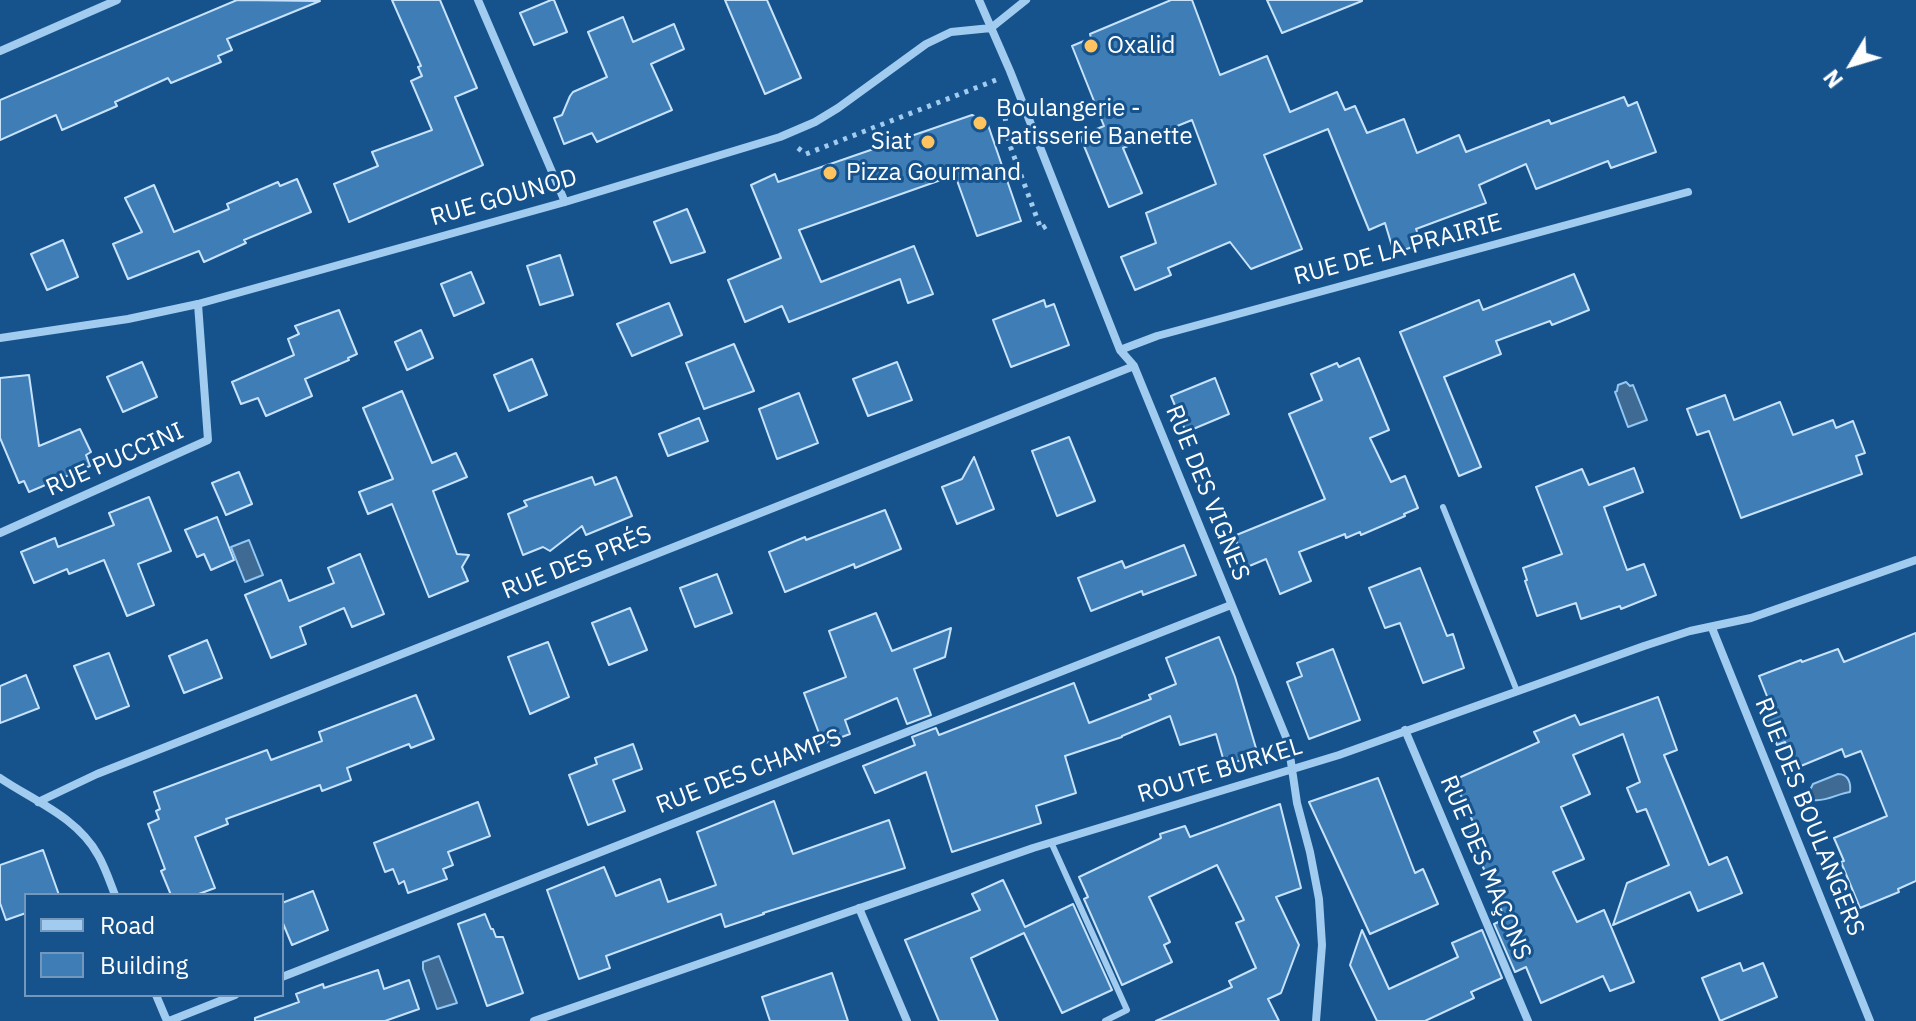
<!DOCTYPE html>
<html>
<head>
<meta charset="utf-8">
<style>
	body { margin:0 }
	#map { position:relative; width:1916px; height:1021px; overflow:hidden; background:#16538d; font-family:"IBM Plex Sans",sans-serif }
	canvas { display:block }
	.legend { position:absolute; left:24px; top:893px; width:260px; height:104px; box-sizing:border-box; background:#16538d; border:2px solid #7398bb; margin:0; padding:10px 14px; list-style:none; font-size:24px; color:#fff }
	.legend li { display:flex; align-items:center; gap:16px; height:40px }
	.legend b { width:40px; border:2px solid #7398bb }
	.north { position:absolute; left:1812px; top:24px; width:80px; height:80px; -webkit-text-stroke:6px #16538d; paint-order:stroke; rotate:232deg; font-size:22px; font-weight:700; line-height:32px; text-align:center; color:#fff }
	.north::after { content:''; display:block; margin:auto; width:28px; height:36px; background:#fff; clip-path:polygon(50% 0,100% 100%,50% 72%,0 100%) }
</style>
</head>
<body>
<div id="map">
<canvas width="1916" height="1021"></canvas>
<ul class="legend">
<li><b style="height:10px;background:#a1cbef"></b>Road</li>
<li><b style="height:22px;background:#3e7db6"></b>Building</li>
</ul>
<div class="north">N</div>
</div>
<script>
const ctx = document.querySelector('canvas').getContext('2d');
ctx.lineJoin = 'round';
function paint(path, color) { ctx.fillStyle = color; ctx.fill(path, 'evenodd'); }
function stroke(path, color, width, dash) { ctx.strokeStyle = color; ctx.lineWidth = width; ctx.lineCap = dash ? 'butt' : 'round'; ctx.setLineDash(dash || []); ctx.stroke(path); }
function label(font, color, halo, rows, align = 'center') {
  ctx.font = font + ' "IBM Plex Sans",sans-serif'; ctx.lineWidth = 6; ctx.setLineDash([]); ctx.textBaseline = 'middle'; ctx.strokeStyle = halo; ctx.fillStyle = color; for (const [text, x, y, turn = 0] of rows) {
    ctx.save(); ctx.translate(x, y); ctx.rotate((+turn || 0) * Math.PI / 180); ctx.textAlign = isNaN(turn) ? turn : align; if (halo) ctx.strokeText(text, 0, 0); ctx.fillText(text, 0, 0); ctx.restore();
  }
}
const water = new Path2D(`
	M1626 382 1630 386 1633 385 1647 420 1628 427 1615 392 1617 391 1618 385Z
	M249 540 263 575 245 582 231 547Z
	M1838 774C1849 774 1851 784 1850 792 1839 793 1826 802 1814 800L1810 790 1813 784Z
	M439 956 457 1003 437 1009 423 969V962Z`);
paint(water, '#3e6a94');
stroke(water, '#93c7f2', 2);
const building = new Path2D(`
	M237 0 320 1 227 39 232 50 218 56 221 62 171 83 168 78 115 102 117 106 62 130 56 115 0 140V100Z
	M392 0H440L477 88 455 97 483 165 349 222 334 184 378 166 372 152 432 130 411 81 422 76 418 67 421 66Z
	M551 0H554L567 32 534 45 520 13Z
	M725 0H767L801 78 765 94Z
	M1171 0H1192L1220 75 1267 56 1290 112 1337 92 1345 110 1355 106 1367 133 1404 119 1417 153 1459 135 1466 152 1549 120 1551 124 1624 97 1628 106 1637 102 1656 152 1611 168 1608 161 1536 189 1526 164 1479 185 1486 203 1416 229 1422 244 1394 253 1385 223 1369 230 1328 129 1264 155 1302 249 1251 269 1230 242 1168 268 1171 275 1135 290 1121 257 1156 243 1146 213 1216 184 1192 120 1123 148 1142 193 1109 207 1080 136 1104 126 1072 46 1091 38 1090 34Z
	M1267 0H1362V1L1282 33Z
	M623 17 633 42 674 24 684 49 651 64 672 110 597 142 592 133 564 144 554 118 562 115 570 96 573 92 607 77 588 32Z
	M972 115 987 122 1021 221 977 236 955 175 799 230 821 282 914 246 933 294 908 303 900 279 789 322 782 306 745 322 728 280 781 258 751 185 775 174 778 182Z
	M297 179 311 212 244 240 246 243 204 262 199 251 128 279 113 244 142 232 125 198 154 185 174 232 229 209 227 204 278 182 280 186Z
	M687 209 705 252 671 263 654 222Z
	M63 240 78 277 47 290 31 254Z
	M560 255 573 295 540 305 527 266Z
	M471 272 484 303 454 316 441 284Z
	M1574 274 1589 310 1552 325 1550 321 1496 341 1501 354 1444 377 1481 467 1459 476 1400 332 1479 300 1483 310Z
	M1044 300 1046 307 1054 304 1069 345 1011 367 993 320Z
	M669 303 682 335 632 356 617 324Z
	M339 310 357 354 348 358 349 360 305 379 312 396 266 416 258 398 241 404 232 382 294 355 288 339 299 334 295 326Z
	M421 330 433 358 407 370 395 342Z
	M734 344 754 391 704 409 686 363Z
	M1359 358 1389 430 1370 438 1391 482 1405 476 1418 508 1404 514 1405 516 1361 535 1360 532 1346 538 1345 534 1299 552 1311 581 1280 594 1266 559 1247 567 1234 536 1325 499 1289 414 1322 400 1311 374 1337 363 1339 367Z
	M532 359 547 395 509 411 494 375Z
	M142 362 157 397 123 412 107 377Z
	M897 362 912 400 868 416 853 379Z
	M29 375 39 446 80 429 91 452 86 455 90 466 29 492 24 481 19 483 0 438V378Z
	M1215 378 1229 414 1186 432 1171 396Z
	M402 391 432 463 456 453 467 477 433 491 457 554 469 555 462 567 468 581 429 597 392 504 368 514 359 492 393 479 363 408Z
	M799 393 818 443 777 459 759 409Z
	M1725 395 1734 420 1780 402 1793 435 1833 420 1836 428 1853 421 1865 453 1856 456 1862 474 1741 518 1709 431 1697 435 1687 409Z
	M699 418 708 441 668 456 659 434Z
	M1069 437 1095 501 1057 516 1032 451Z
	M974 457 994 509 957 524 942 487 962 479Z
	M1634 468 1643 492 1604 507 1627 570 1644 564 1656 595 1621 609 1620 606 1581 619 1576 603 1537 616 1525 581 1527 580 1523 568 1562 554 1536 487 1582 469 1589 485Z
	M239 472 252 504 226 515 212 483Z
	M592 477 595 485 616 477 632 516 586 535 582 526 550 551 543 547 523 555 508 514 527 506 524 501Z
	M149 497 171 551 138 564 154 605 127 616 104 560 69 574 67 569 34 583 21 552 55 538 58 547 114 525 109 513Z
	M885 510 901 549 855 568 854 564 785 592 769 552 805 537 806 540Z
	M217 517 234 560 211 570 204 554 197 557 185 530Z
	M1184 545 1196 575 1143 595 1142 591 1091 611 1078 578 1122 561 1125 568Z
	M360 554 384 614 352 627 344 608 300 627 306 644 271 658 245 595 281 580 289 601 334 583 328 568Z
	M1420 568 1447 636 1453 634 1464 668 1423 683 1400 623 1385 628 1369 588Z
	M717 574 732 613 695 627 680 588Z
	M630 608 647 650 609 665 592 623Z
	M876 613 892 651 951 628 945 657 914 669 931 715 907 724 897 698 845 720 850 734 823 744 804 693 846 677 829 631Z
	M1916 633V881L1898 889 1899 892 1860 908 1841 862 1844 861 1834 838 1887 816 1861 751 1845 757 1842 749 1796 768 1785 742 1777 745 1765 718 1774 714 1759 676 1801 660 1802 662 1838 649 1844 662Z
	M1219 637 1235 677 1258 755 1225 765 1216 734 1180 745 1170 716 1122 736V737L1065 756 1076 793 1036 806 1041 823 952 852 926 772 875 793 863 766 915 745 912 737 936 728 939 735 1074 683 1089 723 1151 699 1149 695 1176 684 1166 658Z
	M207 640 222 678 184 693 169 656Z
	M548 642 569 697 530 714 508 657Z
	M1333 649 1360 720 1309 739 1287 682 1302 676 1297 663Z
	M109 653 129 706 96 719 74 666Z
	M26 675 39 708 0 723V686Z
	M416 695 434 739 411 748 409 744 347 768 351 780 322 791 320 785 226 819 228 824 195 837 215 888 196 895H171L161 871 165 869 148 824 159 819 156 811 160 809 154 792 267 750 271 760 322 741 319 732Z
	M1658 697 1677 750 1664 755 1709 865 1727 857 1742 893 1698 911 1690 892 1613 925 1627 883 1669 865 1646 809 1637 812 1627 788 1640 782 1623 734 1573 755 1590 794 1561 807 1584 859 1553 872 1577 922 1604 910 1634 982 1610 991 1603 976 1541 1003 1526 967 1515 972 1494 924 1505 919 1469 834 1477 831 1454 780 1539 742 1534 732 1575 715 1580 725Z
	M633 744 642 769 613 780 625 811 588 825 569 775 597 764 595 758Z
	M1378 778 1415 873 1423 869 1438 904 1370 934 1309 802Z
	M774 801 793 854 889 820 905 868 763 913 764 914 725 927 721 914 606 956 610 968 579 979 547 890 604 867 616 896 660 879 668 902 716 885 697 832Z
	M478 802 490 836 448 852 453 865 443 869 447 879 408 893 404 881 399 884 393 869 385 872 374 843Z
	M1280 804 1301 888 1276 897 1299 945 1281 993 1268 999 1279 1021H1156L1232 987 1229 981 1256 968 1236 923 1244 920 1217 865 1149 897 1170 942 1164 945 1172 962 1122 985 1084 899 1088 897 1079 877 1161 838 1160 834 1185 826 1190 837Z
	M43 850 59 895H26V913L6 920 0 903V865Z
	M1003 880 1025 927 1073 904 1112 990 1062 1013 1024 933 971 958 998 1021H939L905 940 980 910 972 894Z
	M313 891 328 930 292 945 282 921V903Z
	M485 914 491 929H493L496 937H503L523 993 487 1006 458 924Z
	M1362 930 1389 989 1458 957 1452 943 1482 930 1502 978 1471 992 1474 998 1425 1021H1377L1350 965Z
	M1740 963 1743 971 1763 963 1777 997 1720 1021 1702 978Z
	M378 970 384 989 409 980 419 1009 385 1021H255V1018L299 1002 296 994 323 984 324 988Z
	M832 973 848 1021H770L762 997Z`);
paint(building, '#3e7db6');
stroke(building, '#c7e3fb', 2);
stroke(new Path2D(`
	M1005 117 1009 143 1041 229 1051 223
	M798 148 806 154 996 80`), '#a1cbef', 5, [4, 6]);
stroke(new Path2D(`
	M1443 507 1517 691
	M1051 842 1127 1010 1105 1021`), '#a1cbef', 6);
stroke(new Path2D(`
	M478 0 565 202
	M979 0 1010 71 1120 350 1134 366 1288 742 1297 803 1310 852 1319 899 1322 945 1316 1021
	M991 28 1026 0
	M0 51 117 0
	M0 338 128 319 198 304 565 202 780 137 815 122 838 108 926 44 951 32 991 28
	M1120 350 1157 336 1688 192
	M0 533 208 440 198 304
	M1712 628 1870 1021
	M1405 730 1528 1021
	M0 778C34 801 77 817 98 855 105 867 110 882 115 895
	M38 802 97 774 1134 366
	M859 908 907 1021
	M282 977 1231 605
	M156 995 167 1021
	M169 1021 235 995
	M534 1021 1033 848 1339 755 1644 646 1690 631 1751 618 1916 560`), '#a1cbef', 8);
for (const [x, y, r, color] of [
	[1091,46,8,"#ffc45f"],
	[980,123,8,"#ffc45f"],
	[928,142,8,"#ffc45f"],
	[830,173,8,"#ffc45f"]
]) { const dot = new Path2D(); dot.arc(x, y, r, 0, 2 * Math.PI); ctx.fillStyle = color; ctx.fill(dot); stroke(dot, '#16538d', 3); }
label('24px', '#fff', '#16538d', [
	["Oxalid",1107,46],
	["Boulangerie -",996,109],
	["Patisserie Banette",996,137],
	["Siat",912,142,"right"],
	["Pizza Gourmand",846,173]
], 'left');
label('24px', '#fff', '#16538d', [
	["RUE GOUNOD",504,198,-16],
	["RUE DE LA PRAIRIE",1398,250,-15],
	["RUE PUCCINI",115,460,-24],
	["RUE DES VIGNES",1207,493,68],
	["RUE DES PRÉS",577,563,-22],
	["ROUTE BURKEL",1220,771,-17],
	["RUE DES CHAMPS",749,772,-21],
	["RUE DES BOULANGERS",1809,817,68],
	["RUE DES MAÇONS",1485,868,67]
]);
</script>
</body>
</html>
